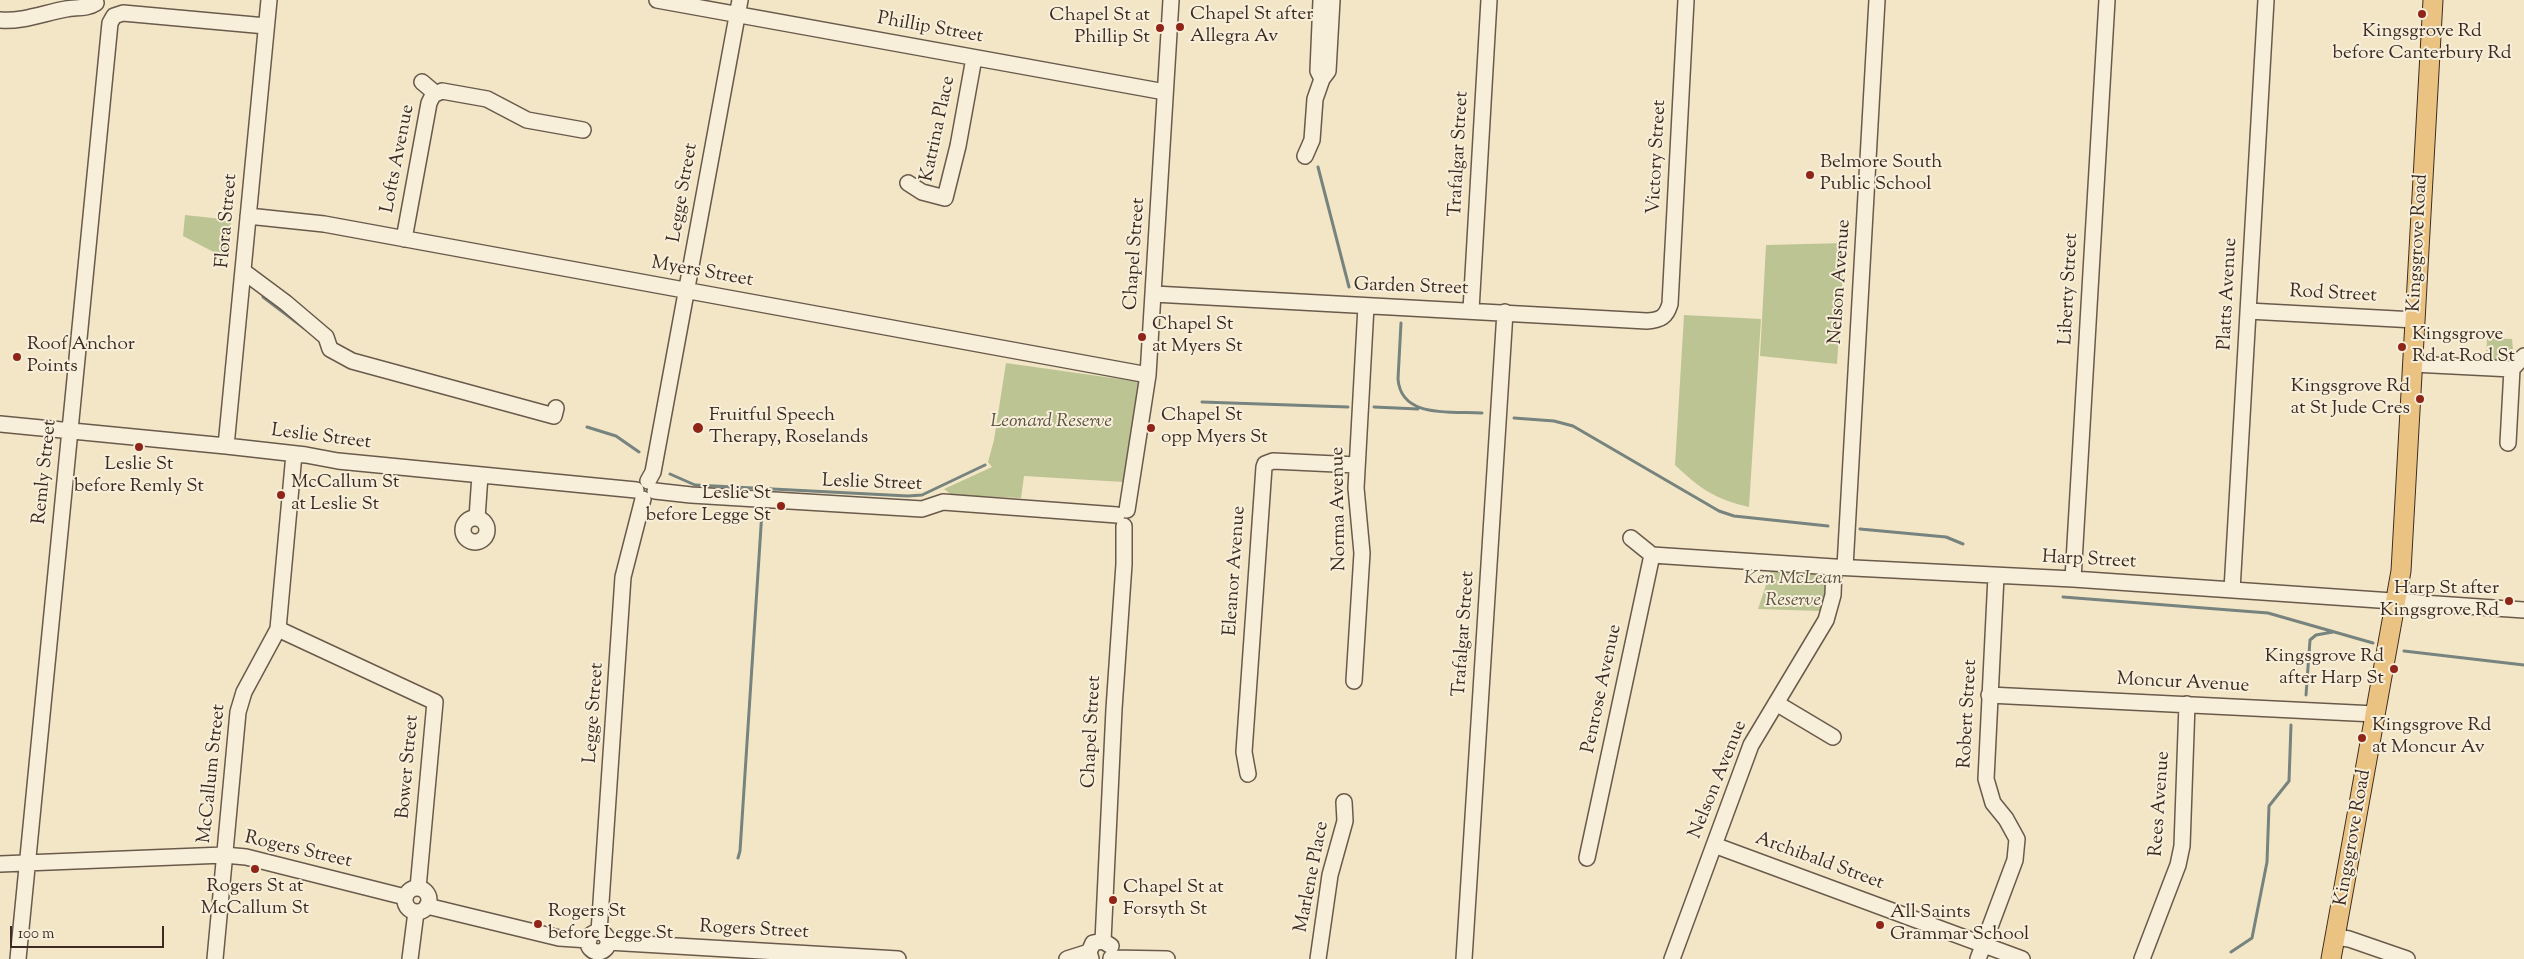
<!DOCTYPE html>
<html>
<head>
<meta charset="utf-8">
<style>
	body { margin:0 }
	#map { position:relative; width:2524px; height:959px; overflow:hidden; background:#f3e6c6; font-family:"Sorts Mill Goudy",serif }
	canvas { display:block }
	.scale { position:absolute; left:10px; top:926px; width:154px; height:22px; box-sizing:border-box; border:2px solid #3d2b23; border-top:0; padding-left:6px; font-size:15px; line-height:18px; white-space:nowrap; color:#3d2b23; -webkit-text-stroke:4px #f7efda; paint-order:stroke }
</style>
</head>
<body>
<div id="map">
<canvas width="2524" height="959"></canvas>
<div class="scale">100 m</div>
</div>
<script>
const ctx = document.querySelector('canvas').getContext('2d');
ctx.lineJoin = 'round';
function paint(path, color) { ctx.fillStyle = color; ctx.fill(path, 'evenodd'); }
function stroke(path, color, width, dash) { ctx.strokeStyle = color; ctx.lineWidth = width; ctx.lineCap = dash ? 'butt' : 'round'; ctx.setLineDash(dash || []); ctx.stroke(path); }
function label(font, color, halo, rows, align = 'center') {
  ctx.font = font + ' "Sorts Mill Goudy",serif'; ctx.lineWidth = 4; ctx.setLineDash([]); ctx.textBaseline = 'middle'; ctx.strokeStyle = halo; ctx.fillStyle = color; for (const [text, x, y, turn = 0] of rows) {
    ctx.save(); ctx.translate(x, y); ctx.rotate((+turn || 0) * Math.PI / 180); ctx.textAlign = isNaN(turn) ? turn : align; if (halo) ctx.strokeText(text, 0, 0); ctx.fillText(text, 0, 0); ctx.restore();
  }
}
paint(new Path2D(`
	M185 215 231 220 227 259 183 236Z
	M1845 243 1837 364 1760 356 1766 245Z
	M1684 315 1761 319 1749 507C1715 499 1700 489 1675 465Z
	M2487 338 2512 339 2514 361 2486 359Z
	M1006 363 1141 382 1123 482 1024 476 1021 498 952 495 944 489 992 467 988 462 994 440Z
	M1771 570C1792 571 1818 567 1828 587L1820 611 1758 609Z`), '#bdc493');
stroke(new Path2D(`
	M1318 167 1349 287
	M263 297 304 328
	M1401 323 1398 379C1401 419 1452 411 1482 413
	M1202 402 1348 407
	M1374 407 1418 409
	M1514 418 1554 421 1573 426 1719 511 1734 516 1828 526
	M587 427 616 436 639 452
	M670 474 695 485 908 496 922 495 985 465
	M1860 529 1946 537 1963 544
	M2063 597 2268 613 2373 643
	M2404 651 2524 665
	M2306 695 2310 640 2316 635 2333 632
	M738 858 740 851 762 511
	M2231 952 2252 938 2267 862 2269 806 2289 781 2291 725`), '#76837e', 3);
const minor = new Path2D(`
	M657 0 1165 92
	M1321 0 1318 71 1322 79 1328 71 1332 0
	M114 16 123 13 266 26
	M0 20C22 22 44 13 66 9 76 7 87 9 96 3
	M422 82 435 93
	M1305 156 1312 140 1315 99 1322 79
	M908 183 922 192 945 198 958 146 974 58
	M248 216 324 224 1148 375
	M404 239 429 103 433 95 442 91 487 99 527 120 583 130
	M243 271 286 303 326 337 330 349 352 361 554 416 556 408
	M1154 294 1647 321C1661 320 1666 317 1670 304L1686 0
	M1471 310 1489 0
	M2248 311 2415 320
	M2413 364 2512 369 2524 356
	M0 424 226 446 306 455 338 461 636 490
	M2508 443 2512 369
	M226 446 269 0
	M648 481 653 472 740 0
	M655 491 691 495 922 509 943 502 1117 515
	M1127 510 1148 375 1171 0
	M477 518 480 475
	M463 530a12 12 0 1 1 24 0a12 12 0 1 1-24 0Z
	M1631 538 1652 555
	M1652 555 1834 567 2073 579 2524 610
	M1845 567 1877 0
	M2073 579 2107 0
	M2232 590 2266 0
	M278 629 435 702 418 888
	M1354 681 1362 553 1356 488 1366 306
	M1989 695 2375 714
	M1776 703 1833 737
	M1248 774 1244 752 1264 467 1265 464 1273 461 1357 465
	M1714 845 2022 959
	M1587 858 1652 555
	M0 864 224 855 246 857 405 897
	M405 900a12 12 0 1 1 24 0a12 12 0 1 1-24 0Z
	M427 906 559 938 589 940
	M599 932 623 577 643 499
	M588 942a10 10 0 1 1 20 0a10 10 0 1 1-20 0Z
	M2336 937 2349 939 2407 959
	M1103 941 1114 709 1124 564V526
	M608 942 898 959
	M1111 958 1167 959
	M18 959C47 647 81 335 110 23L114 16
	M215 959 238 712 244 692 278 629 294 454
	M410 959 416 912
	M1067 959 1089 952
	M1091 959 1089 952 1093 943 1103 941 1111 946
	M1318 959 1330 875 1345 821 1344 802
	M1464 959 1505 312
	M1672 959 1751 745 1826 620 1833 595 1834 567
	M1978 959 2015 860 2017 839 2006 819 1993 803 1986 779 1996 576
	M2142 959 2178 865 2182 846 2187 704`);
const major = new Path2D(`
	M2331 959 2401 571 2433 0`);
stroke(minor, '#6a5a4c', 18);
stroke(major, '#3d2b23', 21);
stroke(minor, '#f7efda', 15);
stroke(major, '#eac383', 19);
for (const [x, y, r, color] of [
	[2422,14,5,"#8f2418"],
	[1180,27,5,"#8f2418"],
	[1160,28,5,"#8f2418"],
	[1810,175,5,"#8f2418"],
	[1142,337,5,"#8f2418"],
	[2402,347,5,"#8f2418"],
	[17,357,5,"#8f2418"],
	[2420,399,5,"#8f2418"],
	[698,428,6,"#8f2418"],
	[1151,428,5,"#8f2418"],
	[139,447,5,"#8f2418"],
	[281,495,5,"#8f2418"],
	[781,506,5,"#8f2418"],
	[2509,601,5,"#8f2418"],
	[2394,669,5,"#8f2418"],
	[2362,738,5,"#8f2418"],
	[255,869,5,"#8f2418"],
	[1113,900,5,"#8f2418"],
	[538,924,5,"#8f2418"],
	[1880,925,5,"#8f2418"]
]) { const dot = new Path2D(); dot.arc(x, y, r, 0, 2 * Math.PI); ctx.fillStyle = color; ctx.fill(dot); stroke(dot, '#f7efda', 2); }
label('19px', '#3d2b23', '#f7efda', [
	["Chapel St after",1190,16],
	["Allegra Av",1190,38],
	["Chapel St at",1150,17,"right"],
	["Phillip St",1150,39,"right"],
	["Kingsgrove Rd",2422,33,"center"],
	["before Canterbury Rd",2422,55,"center"],
	["Belmore South",1820,164],
	["Public School",1820,186],
	["Chapel St",1152,326],
	["at Myers St",1152,348],
	["Kingsgrove",2412,336],
	["Rd at Rod St",2412,358],
	["Roof Anchor",27,346],
	["Points",27,368],
	["Kingsgrove Rd",2410,388,"right"],
	["at St Jude Cres",2410,410,"right"],
	["Fruitful Speech",709,417],
	["Therapy, Roselands",709,439],
	["Chapel St",1161,417],
	["opp Myers St",1161,439],
	["Leslie St",139,466,"center"],
	["before Remly St",139,488,"center"],
	["McCallum St",291,484],
	["at Leslie St",291,506],
	["Leslie St",771,495,"right"],
	["before Legge St",771,517,"right"],
	["Harp St after",2499,590,"right"],
	["Kingsgrove Rd",2499,612,"right"],
	["Kingsgrove Rd",2384,658,"right"],
	["after Harp St",2384,680,"right"],
	["Kingsgrove Rd",2372,727],
	["at Moncur Av",2372,749],
	["Rogers St at",255,888,"center"],
	["McCallum St",255,910,"center"],
	["Chapel St at",1123,889],
	["Forsyth St",1123,911],
	["Rogers St",548,913],
	["before Legge St",548,935],
	["All Saints",1890,914],
	["Grammar School",1890,936]
], 'left');
label('19px', '#3d2b23', '#f7efda', [
	["Phillip Street",930,29,10],
	["Katrina Place",939,129,-78],
	["Trafalgar Street",1460,154,-87],
	["Victory Street",1658,157,-87],
	["Lofts Avenue",399,159,-79],
	["Legge Street",684,193,-80],
	["Flora Street",228,221,-85],
	["Kingsgrove Road",2419,243,-87],
	["Chapel Street",1136,254,-86],
	["Myers Street",702,273,10],
	["Nelson Avenue",1841,282,-86],
	["Garden Street",1411,288,2],
	["Liberty Street",2070,289,-87],
	["Platts Avenue",2229,294,-87],
	["Rod Street",2333,295,3],
	["Leslie Street",321,438,7],
	["Remly Street",46,472,-84],
	["Leslie Street",872,484,2],
	["Norma Avenue",1340,509,-91],
	["Harp Street",2089,561,3],
	["Eleanor Avenue",1236,571,-86],
	["Trafalgar Street",1465,634,-86],
	["Moncur Avenue",2183,684,3],
	["Penrose Avenue",1603,689,-78],
	["Legge Street",595,713,-86],
	["Robert Street",1969,714,-87],
	["Chapel Street",1093,732,-87],
	["Bower Street",409,767,-85],
	["McCallum Street",213,774,-84],
	["Nelson Avenue",1719,780,-68],
	["Rees Avenue",2161,804,-86],
	["Kingsgrove Road",2354,838,-80],
	["Rogers Street",298,851,13],
	["Archibald Street",1819,862,20],
	["Marlene Place",1313,877,-79],
	["Rogers Street",754,931,3]
]);
label('italic 19px', '#5d513f', '#f7efda', [
	["Leonard Reserve",1051,423],
	["Ken McLean",1793,580],
	["Reserve",1793,602]
]);
</script>
</body>
</html>
